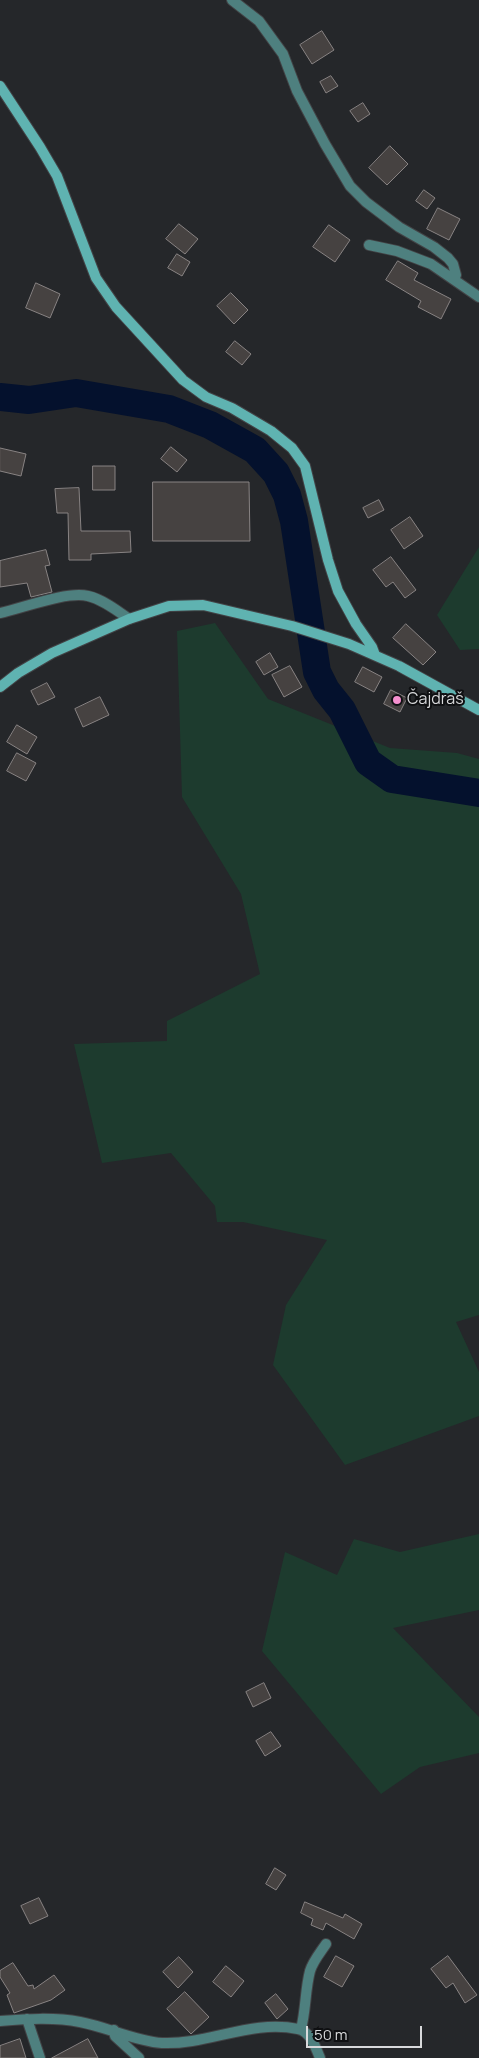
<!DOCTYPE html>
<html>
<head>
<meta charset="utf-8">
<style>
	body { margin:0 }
	#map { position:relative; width:479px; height:2058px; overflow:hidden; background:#25272a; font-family:Manrope,sans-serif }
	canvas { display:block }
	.scale { position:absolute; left:306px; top:2026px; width:116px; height:22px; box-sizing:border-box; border:2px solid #d8d9db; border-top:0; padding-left:6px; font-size:15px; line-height:18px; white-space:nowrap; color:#d8d9db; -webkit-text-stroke:4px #0f1012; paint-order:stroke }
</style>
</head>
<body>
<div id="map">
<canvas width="479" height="2058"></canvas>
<div class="scale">50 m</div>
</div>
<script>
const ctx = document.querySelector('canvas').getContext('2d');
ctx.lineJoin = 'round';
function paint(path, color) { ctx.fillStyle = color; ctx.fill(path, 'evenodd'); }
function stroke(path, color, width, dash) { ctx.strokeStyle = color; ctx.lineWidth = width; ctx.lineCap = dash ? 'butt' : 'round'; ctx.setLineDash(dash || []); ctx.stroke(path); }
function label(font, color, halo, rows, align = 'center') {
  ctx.font = font + ' Manrope,sans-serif'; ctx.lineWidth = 4; ctx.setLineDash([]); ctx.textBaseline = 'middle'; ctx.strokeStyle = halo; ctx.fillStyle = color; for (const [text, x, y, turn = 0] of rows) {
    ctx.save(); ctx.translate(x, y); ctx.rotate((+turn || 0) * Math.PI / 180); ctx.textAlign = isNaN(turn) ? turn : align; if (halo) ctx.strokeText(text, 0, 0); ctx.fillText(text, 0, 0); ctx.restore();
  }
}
paint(new Path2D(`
	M479 547V649L460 650 437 615Z
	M215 623 268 699 390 748 457 753 479 759V1315L456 1322 479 1372V1416L345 1465 273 1365 286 1305 327 1240 243 1222H217L215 1206 171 1153 102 1163 74 1044 167 1041V1021L260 974 241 894 182 797 177 631Z
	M479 1534V1610L393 1628 479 1717V1753L420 1767 381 1794 262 1651 285 1552 337 1575 354 1539 400 1552Z`), '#1d3b2e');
stroke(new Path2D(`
	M0 397 29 400 76 393 169 409 210 425 255 450 276 473 287 495 294 521 317 672 326 690 342 710 368 762 392 779 479 793`), '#04112d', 28);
const building = new Path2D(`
	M322 31 334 50 312 64 300 45Z
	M331 76 338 86 326 93 320 82Z
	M363 103 370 114 358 122 350 111Z
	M390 146 408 164 387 185 369 168Z
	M424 190 435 198 427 209 416 201Z
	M438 208 460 219 449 240 427 229Z
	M179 224 198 239 185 254 166 239Z
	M329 225 350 240 335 262 313 247Z
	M177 254 190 262 182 276 168 268Z
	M398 261 418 273 414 280 451 299 441 319 418 307 421 301 386 280Z
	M36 283 60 294 50 318 26 308Z
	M231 293 248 310 234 324 217 306Z
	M235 341 251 354 242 365 226 352Z
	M171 447 187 460 177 472 161 459Z
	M0 448 26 454 21 476 0 471Z
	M93 466H115V490H93Z
	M153 482H249L250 541H153Z
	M79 488 81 531H130L131 552 91 554V560H69L68 513H57L55 489Z
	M379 500 384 510 368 518 363 508Z
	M410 517 423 536 404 549 391 530Z
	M46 550 50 565 45 566 52 592 31 597 27 583 0 587V561Z
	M391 557 416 590 405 598 393 582 386 587 373 570Z
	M406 624 436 652 423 665 393 638Z
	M270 653 278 667 264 675 256 662Z
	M290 666 302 687 284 697 272 675Z
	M363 667 382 677 374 692 355 682Z
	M47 683 55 697 38 705 31 691Z
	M391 690 407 698 400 712 384 704Z
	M100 697 109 715 83 727 75 709Z
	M17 725 37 737 27 754 7 742Z
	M17 753 36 763 26 781 7 771Z
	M264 1683 271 1698 253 1707 246 1692Z
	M271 1732 281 1746 265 1756 256 1741Z
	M275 1868 286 1875 276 1890 266 1884Z
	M39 1898 48 1916 30 1924 21 1906Z
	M305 1902 343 1918 345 1914 362 1924 354 1939 326 1923 323 1930 311 1925 313 1919 301 1913Z
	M336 1956 354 1966 342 1987 324 1977Z
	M448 1956 477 1995 465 2003 453 1983 446 1988 431 1969Z
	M179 1957 193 1972 178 1988 163 1972Z
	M13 1963 28 1986 33 1985 34 1989 54 1975 65 1990 51 2000 14 2013 7 1995 10 1993 0 1977V1971Z
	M226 1966 244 1981 231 1997 213 1982Z
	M185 1992 209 2017 191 2034 167 2009Z
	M276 1994 288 2009 277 2019 265 2003Z
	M20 2039 26 2058H0V2046Z
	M88 2039 98 2058H52Z`);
paint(building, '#464241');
stroke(building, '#888383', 1);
const street = new Path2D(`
	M232 0 259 21 283 54 297 91 325 144 350 186 366 202 399 227 434 247 448 258 453 264 456 275 454 279
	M369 245 397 251 431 264 479 297
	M0 613C23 608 66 591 88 596 102 599 118 611 129 619
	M27 2019 40 2058
	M0 2021C26 2019 54 2017 80 2022 107 2027 135 2041 162 2043 208 2045 252 2019 298 2029 310 2031 316 2048 320 2058
	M301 2029C306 2010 305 1990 310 1971 313 1961 320 1953 326 1944
	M114 2030 115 2036 139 2058`);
const secondary = new Path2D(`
	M0 86 40 147 57 176 96 278 116 307 183 380 206 397 232 408 271 431 292 448 305 466 328 560 338 591 356 624 372 647 375 655
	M0 687 18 673 52 653 129 619 169 606 203 605 292 626 349 644 399 666 479 710`);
stroke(street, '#424346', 12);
stroke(secondary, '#424346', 12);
stroke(street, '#4e807f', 10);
stroke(secondary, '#5fb3b1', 10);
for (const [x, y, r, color] of [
	[397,700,5,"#f690cf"]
]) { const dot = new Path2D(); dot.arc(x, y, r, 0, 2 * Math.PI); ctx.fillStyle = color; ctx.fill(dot); stroke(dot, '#0f1012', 2); }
label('16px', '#d8d9db', '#0f1012', [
	["Čajdraš",407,700]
], 'left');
</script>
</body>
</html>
